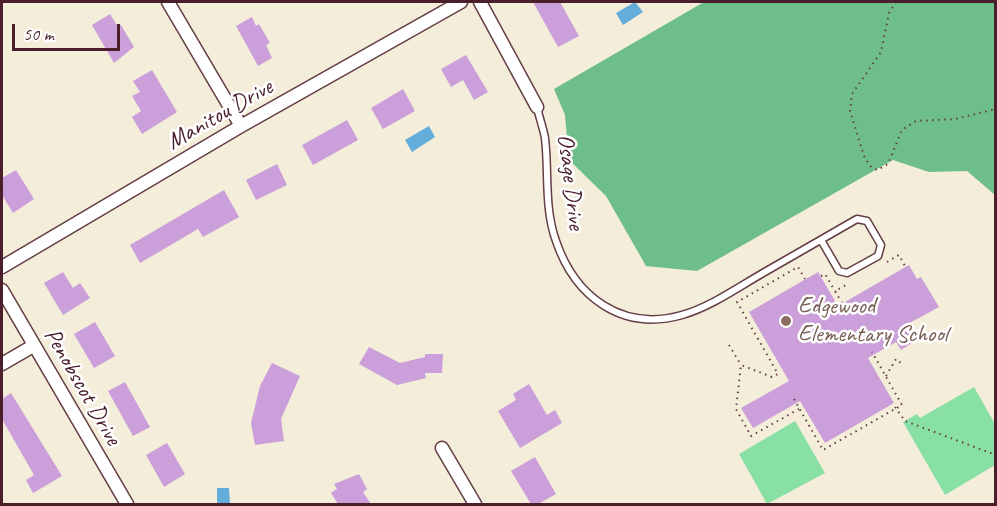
<!DOCTYPE html>
<html>
<head>
<meta charset="utf-8">
<style>
	body { margin:0 }
	#map { position:relative; width:997px; height:506px; overflow:hidden; background:#f4edda; font-family:Caveat,sans-serif }
	canvas { display:block }
	.frame { position:absolute; inset:0; border:3px solid #4a1f2b; pointer-events:none }
	.scale { position:absolute; left:12px; top:24px; width:108px; height:27px; box-sizing:border-box; border:3px solid #4a1f2b; border-top:0; padding-left:8px; font-size:18px; line-height:21px; white-space:nowrap; color:#4a1f2b; -webkit-text-stroke:4px #fff; paint-order:stroke }
</style>
</head>
<body>
<div id="map">
<canvas width="997" height="506"></canvas>
<div class="frame"></div>
<div class="scale">50 m</div>
</div>
<script>
const ctx = document.querySelector('canvas').getContext('2d');
ctx.lineJoin = 'round';
function paint(path, color) { ctx.fillStyle = color; ctx.fill(path, 'evenodd'); }
function stroke(path, color, width, dash) { ctx.strokeStyle = color; ctx.lineWidth = width; ctx.lineCap = dash ? 'butt' : 'round'; ctx.setLineDash(dash || []); ctx.stroke(path); }
function label(font, color, halo, rows, align = 'center') {
  ctx.font = font + ' Caveat,sans-serif'; ctx.lineWidth = 5; ctx.setLineDash([]); ctx.textBaseline = 'middle'; ctx.strokeStyle = halo; ctx.fillStyle = color; for (const [text, x, y, turn = 0] of rows) {
    ctx.save(); ctx.translate(x, y); ctx.rotate((+turn || 0) * Math.PI / 180); ctx.textAlign = isNaN(turn) ? turn : align; if (halo) ctx.strokeText(text, 0, 0); ctx.fillText(text, 0, 0); ctx.restore();
  }
}
paint(new Path2D(`
	M974 387 995 424V465L945 495 903 422 917 414 920 418Z
	M795 421 825 473 767 504 739 454Z`), '#89e0a4');
paint(new Path2D(`
	M704 2H995V195L967 171 929 172 893 160 697 271 646 266 606 196 569 160 565 115 554 89Z`), '#6ebe8a');
paint(new Path2D(`
	M635 2 643 12 623 25 616 13Z
	M429 126 435 137 412 152 405 140Z
	M217 488H229L230 504H217Z`), '#63addb');
paint(new Path2D(`
	M533 2H560L579 36 558 47Z
	M110 14 118 27 121 25 134 47 114 63 92 25Z
	M252 17 256 26 259 24 270 43 266 45 272 58 258 66 236 26Z
	M466 55 488 92 474 100 463 80 451 87 441 69Z
	M152 70 177 112 142 134 132 117 141 111 132 96 140 92 133 81Z
	M403 89 415 111 383 129 371 108Z
	M347 120 358 140 313 165 302 145Z
	M277 164 287 185 256 200 246 180Z
	M16 170 34 199 13 213 2 195V178Z
	M224 190 239 217 203 237 198 229 140 263 130 245Z
	M909 265 917 279 921 277 939 307 906 325 915 341 901 350 896 342 868 358 894 403 825 443 800 401 753 428 741 408 789 381 749 312 818 272 838 306Z
	M63 272 73 288 80 283 90 298 63 315 44 283Z
	M95 322 115 356 94 368 74 334Z
	M369 347 400 363 425 357V354H443L442 373H425L426 378 397 385 359 364Z
	M272 363 300 376 281 419 284 441 255 445 251 423 260 386Z
	M125 382 150 427 133 436 108 391Z
	M529 384 547 415 555 410 562 423 520 448 498 411 516 400 513 394Z
	M11 393 62 476 33 493 26 480 34 475 2 419V399Z
	M167 443 185 474 164 487 146 455Z
	M535 457 556 494 538 504H531L511 471Z
	M359 474 367 489 363 492 371 504H338L331 493 337 489 334 484Z`), '#cb9fd9');
const lane = new Path2D(`
	M537 107C539 117 543 127 545 138 549 172 544 208 556 241 575 297 622 332 682 315 710 307 737 288 763 273 794 255 826 237 857 219L867 221 881 245 878 256 847 273 839 271 821 240`);
const street = new Path2D(`
	M168 2 241 126
	M480 2 537 107
	M2 267 241 126 461 2
	M2 290 127 504
	M2 364 33 346
	M442 448 475 504`);
stroke(lane, '#643e45', 9);
stroke(street, '#643e45', 15);
stroke(new Path2D(`
	M896 2 889 13 881 52 852 94 850 111 864 156 870 166 877 170 888 164 902 130 916 121 955 119 996 109
	M887 262 899 255 905 266
	M821 276 825 274 835 291
	M842 303 835 291 848 284
	M729 345 741 365
	M886 376 896 359 903 365
	M794 399 823 450 902 405 872 352
	M895 407 905 421 996 455
	M799 409 751 436 736 409 741 365 772 377 778 374 737 302 798 267 805 279`), '#643e45', 2, [1.5, 4.5]);
stroke(lane, '#fff', 6);
stroke(street, '#fff', 12);
for (const [x, y, r, color] of [
	[786,321,6,"#8d6e63"]
]) { const dot = new Path2D(); dot.arc(x, y, r, 0, 2 * Math.PI); ctx.fillStyle = color; ctx.fill(dot); stroke(dot, '#fff', 2); }
label('24px', '#4a1f2b', '#fff', [
	["Manitou Drive",220,115,-30],
	["Osage Drive",570,182,83],
	["Penobscot Drive",82,387,60]
]);
label('24px', '#785e54', '#fff', [
	["Edgewood",798,307],
	["Elementary School",798,335]
], 'left');
</script>
</body>
</html>
